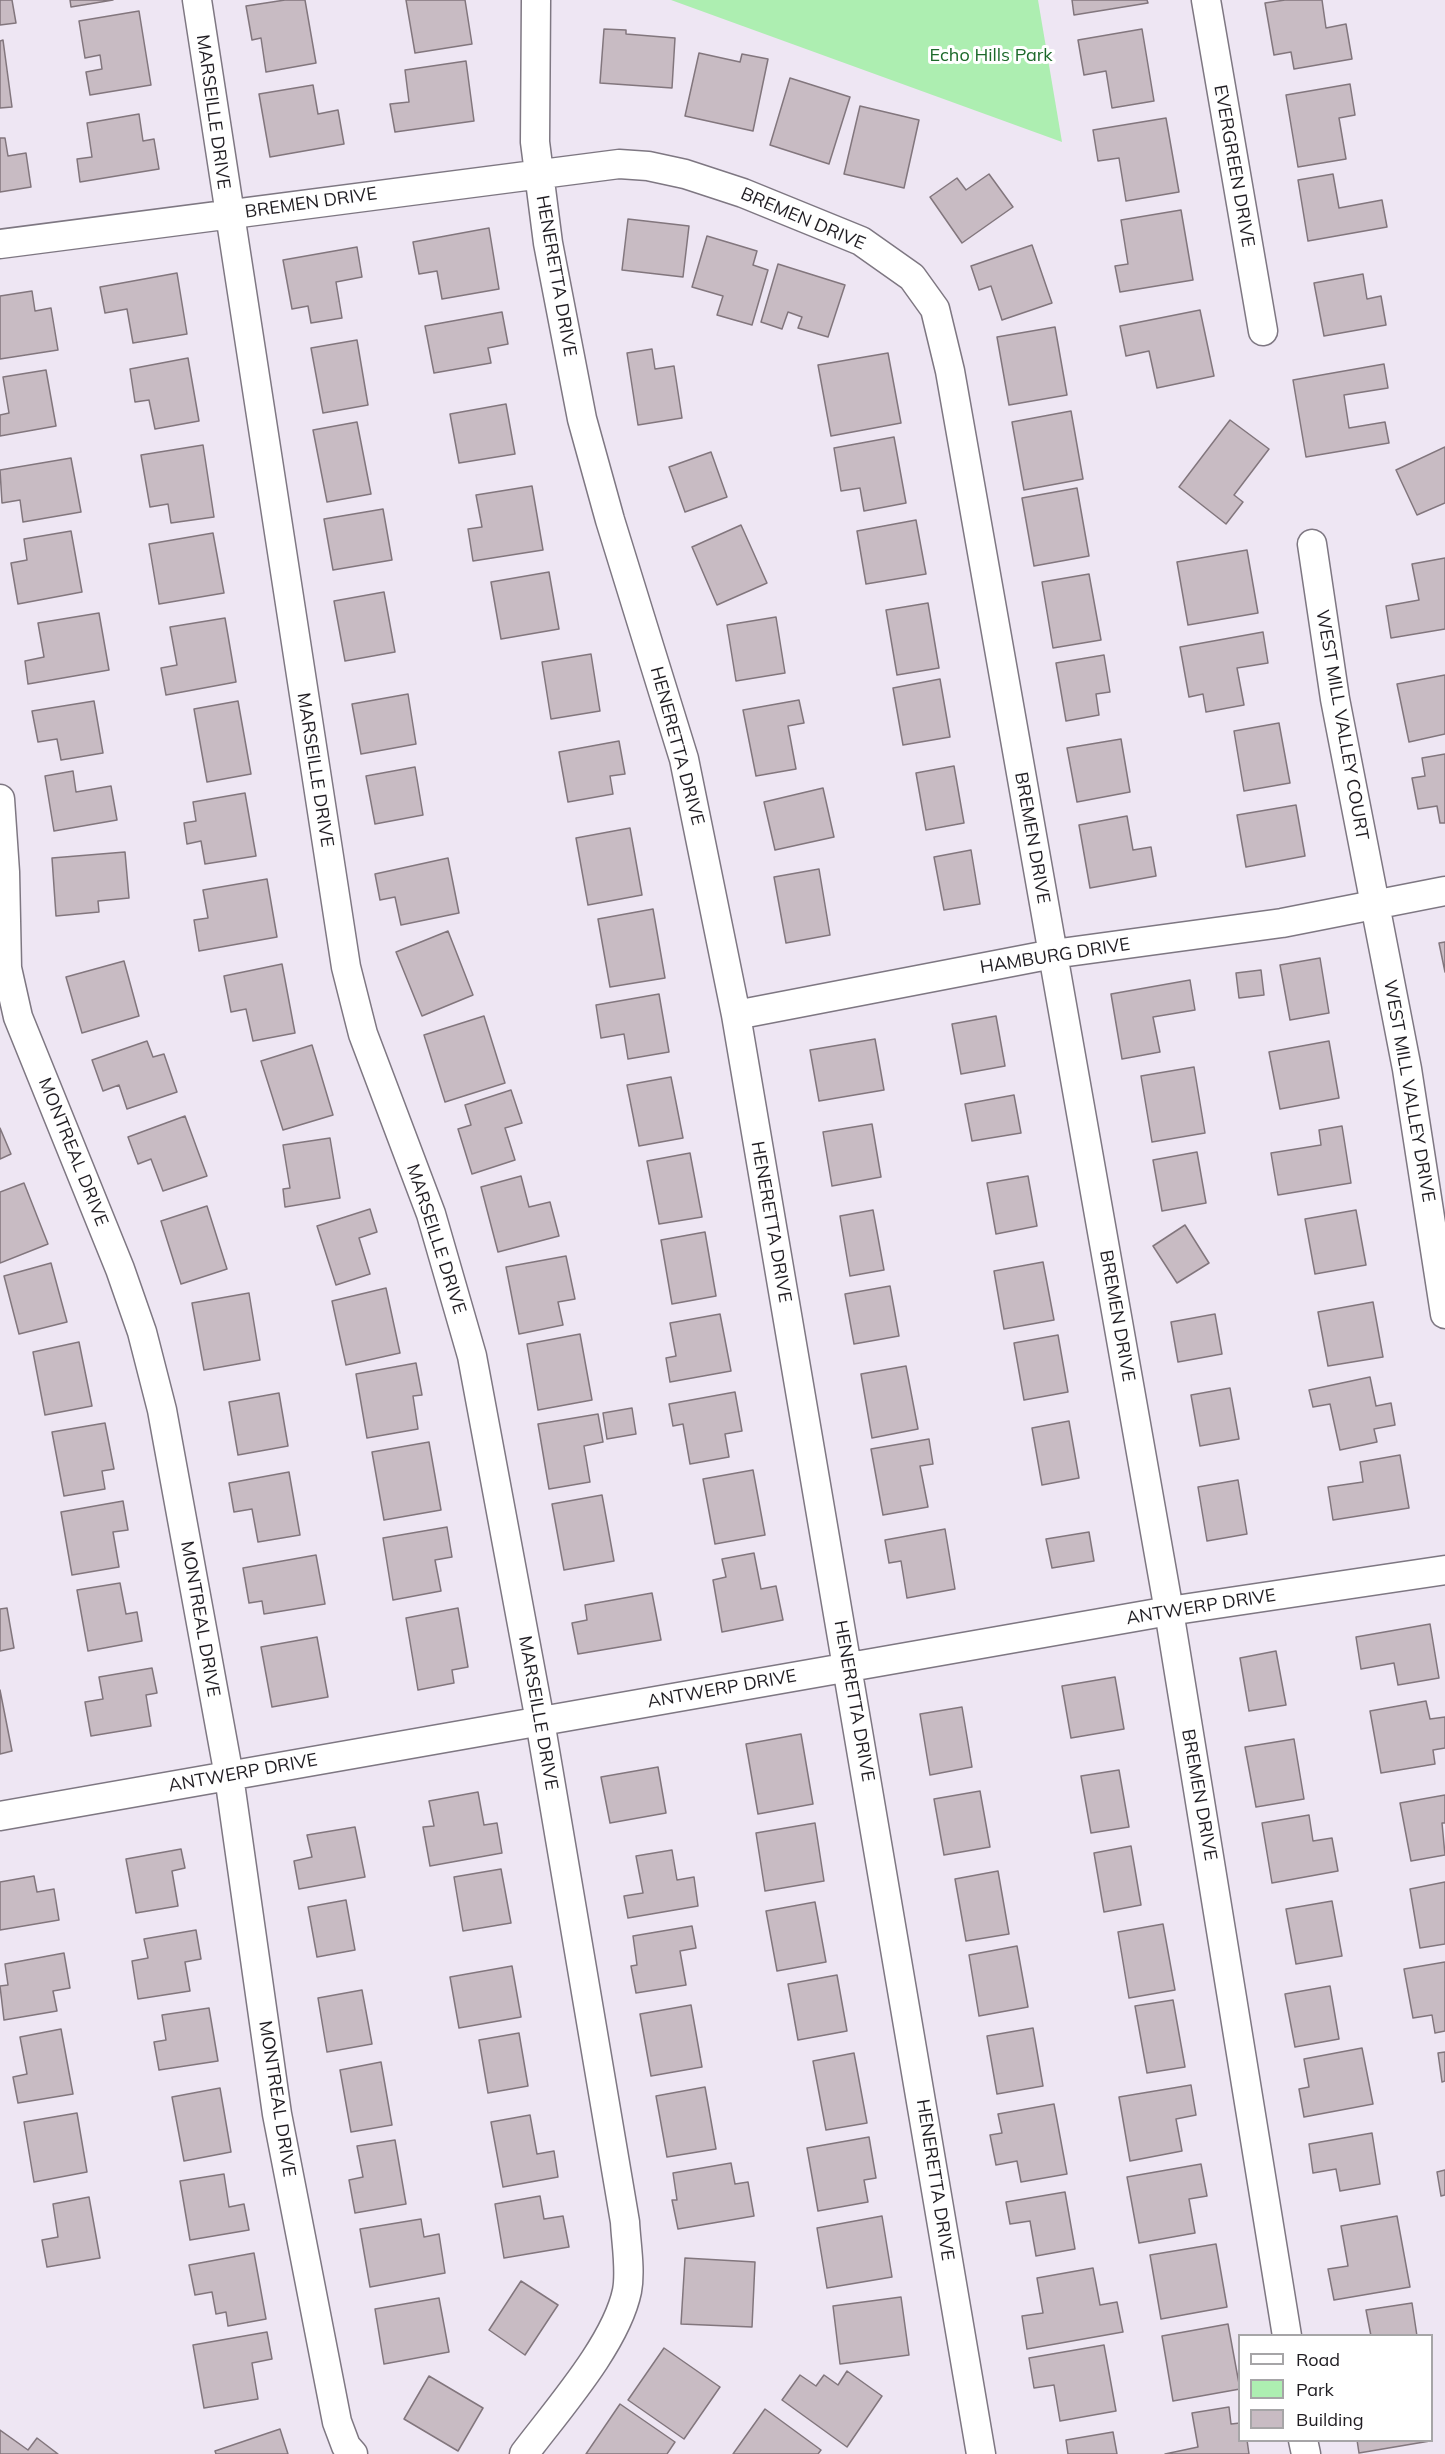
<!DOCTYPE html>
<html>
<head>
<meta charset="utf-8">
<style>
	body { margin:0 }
	#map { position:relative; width:1445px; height:2454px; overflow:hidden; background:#eee6f3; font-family:Mulish,sans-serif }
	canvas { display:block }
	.legend { position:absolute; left:1238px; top:2334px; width:195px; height:108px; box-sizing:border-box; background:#fff; border:2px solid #a6a5a7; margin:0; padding:8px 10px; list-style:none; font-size:18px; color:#201d22 }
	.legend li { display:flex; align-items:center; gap:12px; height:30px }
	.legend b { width:30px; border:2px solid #a6a5a7 }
</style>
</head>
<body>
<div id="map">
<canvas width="1445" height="2454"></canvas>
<ul class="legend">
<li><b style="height:8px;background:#fff"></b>Road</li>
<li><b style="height:16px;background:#adeeb1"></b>Park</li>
<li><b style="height:16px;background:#c8bbc3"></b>Building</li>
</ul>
</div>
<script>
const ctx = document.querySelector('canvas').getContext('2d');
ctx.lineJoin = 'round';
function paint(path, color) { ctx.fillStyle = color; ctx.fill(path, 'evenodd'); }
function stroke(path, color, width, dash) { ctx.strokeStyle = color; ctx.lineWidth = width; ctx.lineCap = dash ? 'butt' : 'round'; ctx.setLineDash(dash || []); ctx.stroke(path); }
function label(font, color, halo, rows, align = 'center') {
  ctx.font = font + ' Mulish,sans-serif'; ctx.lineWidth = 6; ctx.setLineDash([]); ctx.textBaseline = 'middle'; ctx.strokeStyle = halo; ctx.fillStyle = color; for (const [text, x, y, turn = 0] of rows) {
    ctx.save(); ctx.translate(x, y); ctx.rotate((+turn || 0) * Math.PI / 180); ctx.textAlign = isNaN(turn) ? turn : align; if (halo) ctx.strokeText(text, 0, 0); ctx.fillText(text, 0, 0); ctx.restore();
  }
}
paint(new Path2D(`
	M671 0H1038L1062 142Z`), '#adeeb1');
const building = new Path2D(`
	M0 0H12L16 23 0 25Z
	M70 0H113L71 7Z
	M285 0H305L316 63 266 72 261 38 252 40 246 6Z
	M406 0H465L472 44 415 53Z
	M1072 0H1147L1148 3 1074 15Z
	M1285 0H1322L1326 28 1346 24 1352 59 1294 69 1291 52 1274 55 1265 3Z
	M139 11 151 85 90 95 86 72 102 69 100 55 85 58 79 21Z
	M604 29 626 30V34L675 38 672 88 600 83Z
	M1142 29 1154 101 1112 108 1106 71 1084 75 1078 40Z
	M3 40 12 107 0 108V41Z
	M699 53 740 62 742 54 768 59 753 131 685 116Z
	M466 61 474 121 395 132 390 104 409 102 405 70Z
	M790 78 850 97 829 164 770 145Z
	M1350 84 1355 115 1339 118 1346 159 1298 167 1286 95Z
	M313 85 318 114 338 110 344 144 270 157 259 94Z
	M860 106 919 120 904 188 844 174Z
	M139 114 143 141 154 139 159 169 80 182 77 159 92 157 87 123Z
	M1166 118 1179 192 1126 201 1119 158 1098 161 1093 130Z
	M0 138H5L8 156 26 153 31 187 0 192Z
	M989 174 1013 207 962 243 930 197 957 178 966 190Z
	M1333 174 1339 208 1382 200 1387 227 1308 241 1298 180Z
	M1181 210 1193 280 1120 292 1115 266 1128 264 1121 220Z
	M628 219 689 226 683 277 622 270Z
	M489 228 499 289 442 299 437 271 419 274 413 242Z
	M707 236 757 251 753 265 768 270 752 325 717 315 723 296 692 287Z
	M1032 245 1052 303 1002 320 991 286 979 290 971 266Z
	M357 247 362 277 336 282 342 318 311 323 308 306 292 309 283 260Z
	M778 264 845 285 828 337 798 328 802 317 788 312 782 329 761 322Z
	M177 273 187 334 133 343 127 309 105 313 100 287Z
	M1363 274 1367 299 1381 296 1386 325 1324 336 1314 283Z
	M32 291 35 311 51 308 58 350 0 359V296Z
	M1200 310 1214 376 1157 388 1149 351 1126 356 1120 326Z
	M502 312 508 344 488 348 491 363 434 373 425 326Z
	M1055 327 1067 395 1009 405 997 337Z
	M357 340 368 405 323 413 311 348Z
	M652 349 655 369 674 366 682 418 638 425 627 353Z
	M888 353 901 423 831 436 818 365Z
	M188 358 199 421 155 429 149 400 135 402 130 369Z
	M1384 364 1388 388 1344 395 1349 428 1385 422 1389 443 1306 457 1293 380Z
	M46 370 56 426 0 436V415L9 413 3 377Z
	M506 404 515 454 459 463 450 414Z
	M1071 411 1083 479 1024 490 1012 422Z
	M1230 420 1269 449 1234 495 1243 502 1226 524 1179 487Z
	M357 422 371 494 327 502 313 430Z
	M894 437 906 503 864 511 860 488 841 491 834 448Z
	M203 445 214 517 171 523 168 504 150 507 141 455Z
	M1445 447V503L1417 515 1396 470Z
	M711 452 727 497 685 512 669 467Z
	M71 458 81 512 23 522 20 500 2 503 0 470Z
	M532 486 543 550 473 561 468 529 482 527 476 495Z
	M1077 488 1089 556 1034 566 1022 498Z
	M383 509 392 560 333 570 324 519Z
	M916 520 926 574 866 584 857 531Z
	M741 525 767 583 717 605 692 547Z
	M71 531 82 592 18 604 11 563 27 560 24 539Z
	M213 533 224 593 159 604 149 544Z
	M1247 550 1258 613 1188 625 1177 562Z
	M1445 558V629L1391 638 1386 606 1419 600 1412 564Z
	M549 572 559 629 501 639 491 582Z
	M1089 574 1101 640 1053 648 1042 582Z
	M384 592 395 652 345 661 334 601Z
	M928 603 939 668 897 675 886 610Z
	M99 613 109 670 28 684 25 661 44 657 38 623Z
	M776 617 785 673 736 681 727 625Z
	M225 618 236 682 166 695 161 668 177 665 170 627Z
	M1263 632 1268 663 1237 668 1244 705 1206 712 1203 694 1189 697 1180 647Z
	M591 654 600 711 551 719 542 662Z
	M1104 655 1110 692 1096 694 1099 715 1066 721 1056 663Z
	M1445 675V734L1409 742 1397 684Z
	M940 679 950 737 903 745 893 688Z
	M408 694 416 744 361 754 352 704Z
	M799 700 804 723 788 726 796 769 756 776 743 710Z
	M94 701 103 753 61 760 57 739 38 742 32 711Z
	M238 701 251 774 207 782 194 709Z
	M1279 723 1290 783 1244 791 1234 731Z
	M1121 739 1130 792 1077 802 1067 748Z
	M619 741 625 774 610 776 613 794 568 802 559 752Z
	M1445 754V823H1440L1437 806 1418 809 1412 778 1425 776 1422 758Z
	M954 766 964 823 926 830 916 773Z
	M415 767 423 815 375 824 366 776Z
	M73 771 76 792 111 786 117 820 54 831 45 776Z
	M823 788 834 837 775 850 764 802Z
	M245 793 256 856 205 864 201 841 187 844 184 823 196 821 193 802Z
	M1296 805 1305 856 1246 867 1237 815Z
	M1127 816 1133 850 1151 847 1156 876 1090 888 1079 825Z
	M630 828 642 895 588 905 576 838Z
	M971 850 980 904 944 910 934 857Z
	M125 852 129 898 98 901 99 912 56 916 52 858Z
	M448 858 459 913 401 925 395 897 380 900 375 874Z
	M819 869 830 935 786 943 774 877Z
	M267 879 277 937 199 951 194 920 208 918 203 890Z
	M653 909 665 978 610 987 598 919Z
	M448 931 473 995 422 1016 396 952Z
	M1445 942V972L1439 943Z
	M1320 958 1329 1013 1290 1020 1280 965Z
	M124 961 139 1016 82 1033 66 977Z
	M282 964 295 1033 253 1041 246 1009 231 1012 224 976Z
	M1261 970 1264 995 1239 998 1236 973Z
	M1190 980 1195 1010 1153 1017 1160 1052 1122 1059 1111 994Z
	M659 994 669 1052 628 1059 624 1034 601 1038 596 1005Z
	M484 1016 505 1083 445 1102 424 1035Z
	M996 1016 1005 1066 961 1074 952 1024Z
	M875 1039 884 1090 819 1101 810 1050Z
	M147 1041 153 1057 164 1054 177 1092 127 1109 119 1085 103 1091 92 1060Z
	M1329 1041 1339 1098 1280 1109 1269 1052Z
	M312 1045 333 1115 283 1130 261 1061Z
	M1194 1067 1205 1133 1152 1142 1141 1076Z
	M671 1077 683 1138 639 1146 627 1085Z
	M511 1090 522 1123 505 1128 515 1160 472 1174 458 1129 471 1125 465 1105Z
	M1014 1095 1021 1133 972 1141 965 1104Z
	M185 1116 207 1176 163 1191 151 1159 138 1164 128 1137Z
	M872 1124 881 1177 832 1186 823 1132Z
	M1342 1126 1351 1183 1278 1195 1271 1153 1321 1145 1319 1130Z
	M0 1128 11 1154 0 1159Z
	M330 1138 340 1198 285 1207 283 1189 290 1188 283 1145Z
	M1197 1152 1206 1203 1162 1211 1153 1160Z
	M690 1153 702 1217 659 1224 647 1161Z
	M521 1176 529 1207 550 1202 559 1236 498 1252 481 1187Z
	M1028 1176 1037 1226 996 1234 987 1183Z
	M24 1183 48 1244 0 1263V1192Z
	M207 1206 227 1269 181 1284 161 1221Z
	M370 1209 377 1232 359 1238 370 1274 336 1285 317 1226Z
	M873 1210 884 1270 850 1276 840 1216Z
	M1356 1210 1366 1265 1315 1274 1305 1219Z
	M1185 1225 1209 1263 1177 1283 1153 1246Z
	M705 1232 716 1296 672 1304 661 1240Z
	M566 1256 575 1299 558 1302 563 1325 519 1334 506 1267Z
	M1043 1262 1054 1320 1004 1329 994 1271Z
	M51 1263 67 1322 19 1334 4 1276Z
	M890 1286 899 1336 854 1344 845 1294Z
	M386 1288 400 1353 346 1365 332 1301Z
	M249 1293 260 1360 204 1370 192 1303Z
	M1373 1302 1383 1357 1328 1366 1318 1312Z
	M720 1314 731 1371 670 1382 666 1358 676 1356 670 1323Z
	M1215 1314 1222 1354 1178 1362 1171 1322Z
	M580 1334 592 1400 538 1410 527 1344Z
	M1058 1335 1068 1392 1024 1400 1014 1343Z
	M79 1342 92 1406 45 1415 33 1352Z
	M416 1363 422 1395 413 1396 418 1429 367 1438 356 1374Z
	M906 1366 918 1429 872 1438 861 1374Z
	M1370 1377 1376 1406 1391 1403 1395 1425 1374 1429 1377 1442 1340 1450 1330 1404 1313 1407 1309 1390Z
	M1230 1388 1239 1439 1200 1446 1191 1395Z
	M735 1392 742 1431 725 1434 729 1457 690 1464 683 1424 673 1426 669 1404Z
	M279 1393 288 1446 238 1455 229 1402Z
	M632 1408 636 1434 607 1439 603 1413Z
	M598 1414 603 1442 584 1446 590 1482 549 1489 538 1424Z
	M1069 1421 1079 1478 1042 1485 1032 1428Z
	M105 1423 114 1469 102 1471 105 1489 64 1496 52 1432Z
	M929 1439 933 1464 920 1466 928 1507 883 1515 871 1449Z
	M429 1442 441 1510 384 1520 372 1452Z
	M1400 1455 1409 1508 1333 1520 1328 1487 1363 1482 1360 1462Z
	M753 1470 765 1535 715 1544 703 1479Z
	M289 1472 300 1535 258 1542 252 1509 234 1512 229 1483Z
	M1238 1480 1247 1534 1207 1541 1198 1487Z
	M602 1495 614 1561 564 1570 552 1504Z
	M123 1501 128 1530 113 1532 119 1567 72 1575 61 1512Z
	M447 1527 452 1557 435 1560 441 1591 393 1600 383 1538Z
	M945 1529 955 1589 907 1598 901 1561 889 1563 885 1540Z
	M1089 1532 1094 1561 1052 1568 1046 1539Z
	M754 1553 761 1589 776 1586 783 1620 722 1632 713 1580 726 1577 722 1559Z
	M316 1555 325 1604 264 1614 262 1601 249 1603 243 1568Z
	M120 1583 126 1614 137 1612 142 1641 88 1651 77 1590Z
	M652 1593 661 1640 578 1654 572 1623 587 1620 585 1605Z
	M7 1608 14 1648 0 1651V1609Z
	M458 1608 468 1667 452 1670 454 1683 418 1690 406 1618Z
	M1430 1624 1439 1678 1398 1685 1394 1663 1361 1669 1356 1637Z
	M317 1637 328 1697 272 1707 261 1647Z
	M1276 1651 1286 1705 1249 1711 1240 1658Z
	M152 1668 157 1693 146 1695 151 1726 91 1736 85 1702 103 1699 99 1677Z
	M1115 1677 1124 1729 1071 1738 1062 1686Z
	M0 1690 12 1751 0 1754Z
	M1426 1701 1430 1719 1445 1717V1748L1433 1750 1435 1764 1381 1773 1370 1711Z
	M962 1707 972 1767 930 1775 920 1714Z
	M801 1734 813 1804 758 1814 746 1744Z
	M1294 1739 1304 1799 1256 1807 1245 1747Z
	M658 1767 666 1813 610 1823 601 1777Z
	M1119 1770 1129 1827 1091 1833 1081 1776Z
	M980 1791 990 1847 944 1855 934 1799Z
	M478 1792 484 1825 497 1823 502 1853 430 1866 423 1827 434 1826 429 1801Z
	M1445 1795V1823H1442L1445 1855 1411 1861 1400 1803Z
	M1309 1815 1313 1841 1332 1838 1338 1871 1272 1883 1262 1823Z
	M815 1823 824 1881 765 1891 756 1833Z
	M355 1827 365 1877 299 1889 294 1861 312 1857 307 1835Z
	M1131 1846 1141 1905 1104 1912 1094 1853Z
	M181 1849 185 1868 172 1871 178 1906 136 1913 126 1859Z
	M672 1850 677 1880 694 1877 698 1906 628 1918 624 1896 643 1893 636 1856Z
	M501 1869 511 1923 463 1931 454 1877Z
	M998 1871 1009 1934 966 1941 955 1879Z
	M34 1876 37 1892 54 1889 59 1920 0 1930V1882Z
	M1445 1882V1944L1420 1948 1410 1889Z
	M346 1900 355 1950 317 1957 308 1907Z
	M1332 1901 1342 1956 1296 1964 1286 1909Z
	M815 1902 826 1962 777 1971 766 1911Z
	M1163 1924 1175 1990 1129 1998 1118 1932Z
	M692 1926 696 1948 680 1951 686 1985 636 1993 631 1966 637 1965 633 1936Z
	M196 1930 201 1959 185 1962 190 1991 138 1999 132 1961 148 1958 144 1939Z
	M1017 1946 1028 2007 979 2016 969 1955Z
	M64 1953 70 1988 53 1991 57 2011 4 2020 0 1986 8 1985 5 1964Z
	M1445 1962V2031L1435 2033 1432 2015 1413 2018 1404 1969Z
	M512 1966 521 2017 459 2028 450 1977Z
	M837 1975 847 2031 798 2040 788 1984Z
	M1330 1986 1339 2039 1295 2047 1285 1994Z
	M362 1990 372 2044 327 2052 318 1998Z
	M1173 2000 1185 2067 1147 2073 1135 2006Z
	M691 2005 702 2067 651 2076 640 2014Z
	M209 2008 218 2061 159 2070 154 2042 166 2040 162 2015Z
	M1033 2028 1043 2086 997 2094 987 2036Z
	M61 2029 73 2094 18 2103 13 2077 27 2074 20 2037Z
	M519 2033 528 2086 488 2093 479 2040Z
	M1362 2048 1373 2104 1304 2117 1299 2089 1309 2087 1304 2059Z
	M1445 2052V2081L1442 2082 1438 2053Z
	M854 2053 867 2123 826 2130 813 2061Z
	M381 2062 392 2125 351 2132 340 2070Z
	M1191 2085 1196 2115 1176 2119 1182 2151 1130 2161 1119 2097Z
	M705 2087 716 2149 667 2157 656 2096Z
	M220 2088 231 2152 184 2161 172 2097Z
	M1054 2104 1067 2174 1021 2182 1017 2161 996 2165 990 2135 1002 2133 998 2114Z
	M77 2113 87 2172 34 2182 24 2122Z
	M530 2115 537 2154 554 2151 558 2177 503 2187 491 2122Z
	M1372 2133 1380 2184 1340 2191 1336 2169 1313 2173 1309 2144Z
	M869 2137 876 2178 864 2180 868 2202 818 2211 807 2148Z
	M395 2140 406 2204 355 2213 349 2180 363 2177 357 2146Z
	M731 2163 735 2184 748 2182 754 2216 678 2229 672 2200H677L673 2173Z
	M1201 2164 1207 2196 1189 2199 1195 2233 1139 2243 1127 2177Z
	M1445 2170V2195L1441 2196 1437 2172Z
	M224 2174 229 2207 244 2204 249 2230 190 2240 180 2181Z
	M1065 2192 1075 2249 1036 2256 1030 2221 1010 2224 1006 2202Z
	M540 2196 544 2219 563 2216 569 2247 504 2258 495 2204Z
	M89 2197 100 2258 47 2267 42 2240 58 2237 53 2204Z
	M882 2216 892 2277 827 2288 817 2228Z
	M1397 2216 1410 2287 1334 2300 1328 2269 1348 2266 1341 2226Z
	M421 2219 424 2237 439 2234 445 2273 370 2287 360 2229Z
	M1216 2244 1227 2307 1161 2319 1150 2255Z
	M254 2253 266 2319 228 2326 226 2312 216 2314 212 2292 195 2295 189 2265Z
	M685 2258 755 2262 752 2327 681 2324Z
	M1093 2268 1100 2305 1117 2302 1123 2332 1027 2349 1022 2316 1043 2313 1037 2278Z
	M521 2281 558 2305 525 2355 489 2330Z
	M901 2297 909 2355 840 2364 833 2306Z
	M439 2298 449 2352 384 2364 375 2309Z
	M1412 2303 1417 2336H1371L1366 2310Z
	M1228 2324 1240 2389 1173 2401 1162 2336Z
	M267 2332 272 2359 252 2363 258 2399 204 2408 193 2345Z
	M1104 2345 1116 2411 1060 2421 1054 2385 1034 2388 1029 2358Z
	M664 2348 720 2387 684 2439 628 2400Z
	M847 2371 882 2396 847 2447 782 2400 800 2375 816 2386 824 2375 838 2385Z
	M429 2376 483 2408 458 2451 404 2419Z
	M620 2404 675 2442 667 2454H586Z
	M1229 2407 1231 2424 1240 2423V2440H1247L1249 2454H1165L1198 2447 1192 2413Z
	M765 2409 821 2450 818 2454H733Z
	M280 2429 288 2454H216L215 2451Z
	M0 2430 28 2450 37 2438 58 2454H0Z
	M1113 2432 1117 2454H1068L1066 2440Z
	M1357 2440H1430V2441L1359 2453Z`);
paint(building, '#c8bbc3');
stroke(building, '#82767d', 1.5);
const minor = new Path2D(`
	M197 0 346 967 363 1034 431 1214 472 1356 540 1721 625 2222C626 2243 631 2270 627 2291 616 2344 557 2410 524 2454
	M536 0 535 142 548 243 582 419 610 520 684 759 736 1015 981 2454
	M1206 0 1263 331
	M0 244 619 164 648 166 685 174 743 193 861 241 912 277 935 309 950 371 1169 1611 1287 2336
	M1312 544 1335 699 1407 1069 1445 1314
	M0 799 5 872 7 968 18 1017 120 1269 142 1332 162 1410 229 1776 277 2114 337 2422 346 2446 353 2454
	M736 1015 1053 954 1282 923 1445 891
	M0 1816 1169 1611 1445 1570
	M1303 2440 1306 2454`);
stroke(minor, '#7e7782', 31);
stroke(minor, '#fff', 28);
label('18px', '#1c692a', '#fff', [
	["Echo Hills Park",991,56]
]);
label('18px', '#201d22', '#fff', [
	["MARSEILLE DRIVE",213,112,82],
	["EVERGREEN DRIVE",1234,166,80],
	["BREMEN DRIVE",311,203,-8],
	["BREMEN DRIVE",803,219,23],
	["HENERETTA DRIVE",556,276,80],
	["WEST MILL VALLEY COURT",1342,725,80],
	["HENERETTA DRIVE",677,746,75],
	["MARSEILLE DRIVE",315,770,81],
	["BREMEN DRIVE",1032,838,80],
	["HAMBURG DRIVE",1055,956,-9],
	["WEST MILL VALLEY DRIVE",1409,1091,80],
	["MONTREAL DRIVE",73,1152,68],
	["HENERETTA DRIVE",771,1222,80],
	["MARSEILLE DRIVE",436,1239,72],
	["BREMEN DRIVE",1117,1316,80],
	["ANTWERP DRIVE",1201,1607,-9],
	["MONTREAL DRIVE",200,1619,80],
	["ANTWERP DRIVE",722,1689,-10],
	["HENERETTA DRIVE",854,1701,80],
	["MARSEILLE DRIVE",538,1713,80],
	["ANTWERP DRIVE",243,1773,-10],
	["BREMEN DRIVE",1199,1795,80],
	["MONTREAL DRIVE",277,2099,81],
	["HENERETTA DRIVE",935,2180,81]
]);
</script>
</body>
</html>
